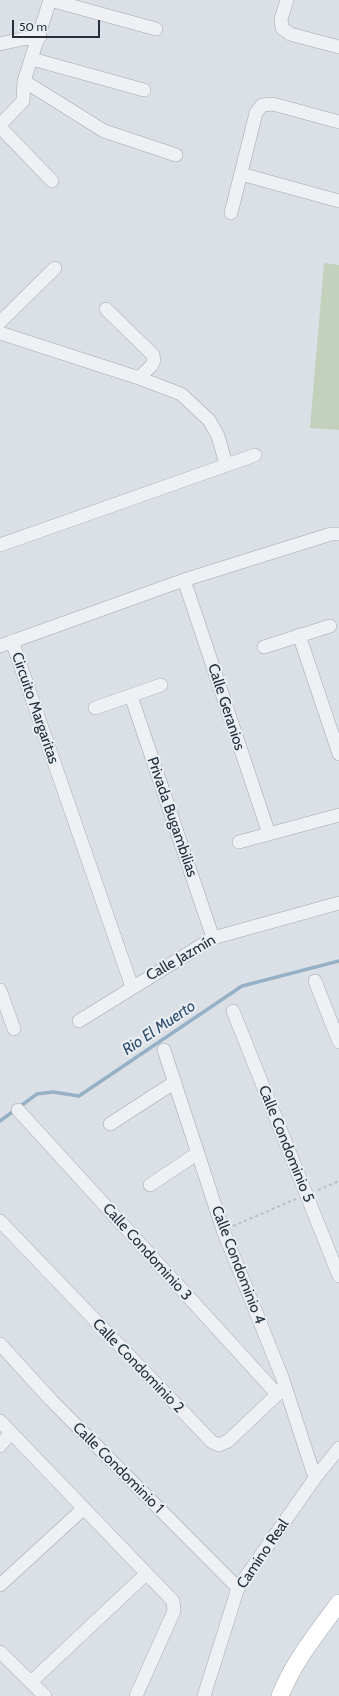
<!DOCTYPE html>
<html>
<head>
<meta charset="utf-8">
<style>
	body { margin:0 }
	#map { position:relative; width:339px; height:1696px; overflow:hidden; background:#dbe0e6; font-family:Cabin,sans-serif }
	canvas { display:block }
	.scale { position:absolute; left:12px; top:20px; width:88px; height:18px; box-sizing:border-box; border:2px solid #252f3b; border-top:0; padding-left:5px; font-size:12px; line-height:14px; white-space:nowrap; color:#252f3b; -webkit-text-stroke:3px #eaeff4; paint-order:stroke }
</style>
</head>
<body>
<div id="map">
<canvas width="339" height="1696"></canvas>
<div class="scale">50 m</div>
</div>
<script>
const ctx = document.querySelector('canvas').getContext('2d');
ctx.lineJoin = 'round';
function paint(path, color) { ctx.fillStyle = color; ctx.fill(path, 'evenodd'); }
function stroke(path, color, width, dash) { ctx.strokeStyle = color; ctx.lineWidth = width; ctx.lineCap = dash ? 'butt' : 'round'; ctx.setLineDash(dash || []); ctx.stroke(path); }
function label(font, color, halo, rows, align = 'center') {
  ctx.font = font + ' Cabin,sans-serif'; ctx.lineWidth = 4; ctx.setLineDash([]); ctx.textBaseline = 'middle'; ctx.strokeStyle = halo; ctx.fillStyle = color; for (const [text, x, y, turn = 0] of rows) {
    ctx.save(); ctx.translate(x, y); ctx.rotate((+turn || 0) * Math.PI / 180); ctx.textAlign = isNaN(turn) ? turn : align; if (halo) ctx.strokeText(text, 0, 0); ctx.fillText(text, 0, 0); ctx.restore();
  }
}
paint(new Path2D(`
	M324 263 339 265V430L310 428Z`), '#c2d0bc');
stroke(new Path2D(`
	M0 1121 37 1094 53 1092 79 1096 242 986 339 961`), '#96b0c6', 3.5);
const minor = new Path2D(`
	M50 0 24 81 23 101 0 125 1 128 52 181
	M50 0 156 29
	M287 0 281 19 282 28 290 34 339 47
	M0 44 22 39 40 37
	M32 59 144 90
	M24 81 104 131 176 155
	M241 174 339 201
	M231 213 256 113 262 105 273 104 339 122
	M106 309 153 355 154 360 152 365 139 378
	M0 322 55 268
	M0 333 139 378 181 394 209 420 218 436 226 464
	M0 545 255 455
	M184 580 269 834
	M299 635 339 754
	M12 641 132 987
	M0 646 184 580 331 534H339
	M264 647 330 626
	M131 696 213 938
	M95 708 161 685
	M239 842 339 815
	M315 981 339 1042
	M0 990 14 1029
	M233 1011 339 1276
	M79 1021 213 938 339 903
	M164 1050 223 1230 282 1377 315 1478
	M18 1110 277 1394
	M110 1124 175 1082
	M150 1185 198 1153
	M0 1221 212 1442 219 1445 228 1441 284 1388
	M0 1344 51 1400 238 1588
	M0 1421 173 1601 174 1611 136 1696
	M0 1446 11 1432
	M0 1585 83 1509
	M0 1652 45 1696
	M31 1682 146 1574
	M204 1696 238 1588 315 1478 339 1448`);
const major = new Path2D(`
	M280 1696C294 1661 317 1633 339 1603`);
stroke(minor, '#a1a7af', 14);
stroke(major, '#9ba5b1', 18);
stroke(new Path2D(`
	M318 1190 339 1181
	M233 1226 296 1199`), '#babec4', 2, [3, 3]);
stroke(minor, '#eef0f4', 13);
stroke(major, '#fff', 17);
label('15px', '#252f3b', '#eaeff4', [
	["Calle Geranios",226,707,72],
	["Circuito Margaritas",35,708,71],
	["Privada Bugambilias",172,817,71],
	["Calle Jazmín",181,958,-30],
	["Calle Condominio 5",286,1144,68],
	["Calle Condominio 3",147,1252,48],
	["Calle Condominio 4",238,1265,69],
	["Calle Condominio 2",138,1366,46],
	["Calle Condominio 1",118,1468,45],
	["Camino Real",263,1554,-56]
]);
label('italic 16px', '#304f6f', '#eaeff4', [
	["Rio El Muerto",159,1028,-34]
]);
</script>
</body>
</html>
